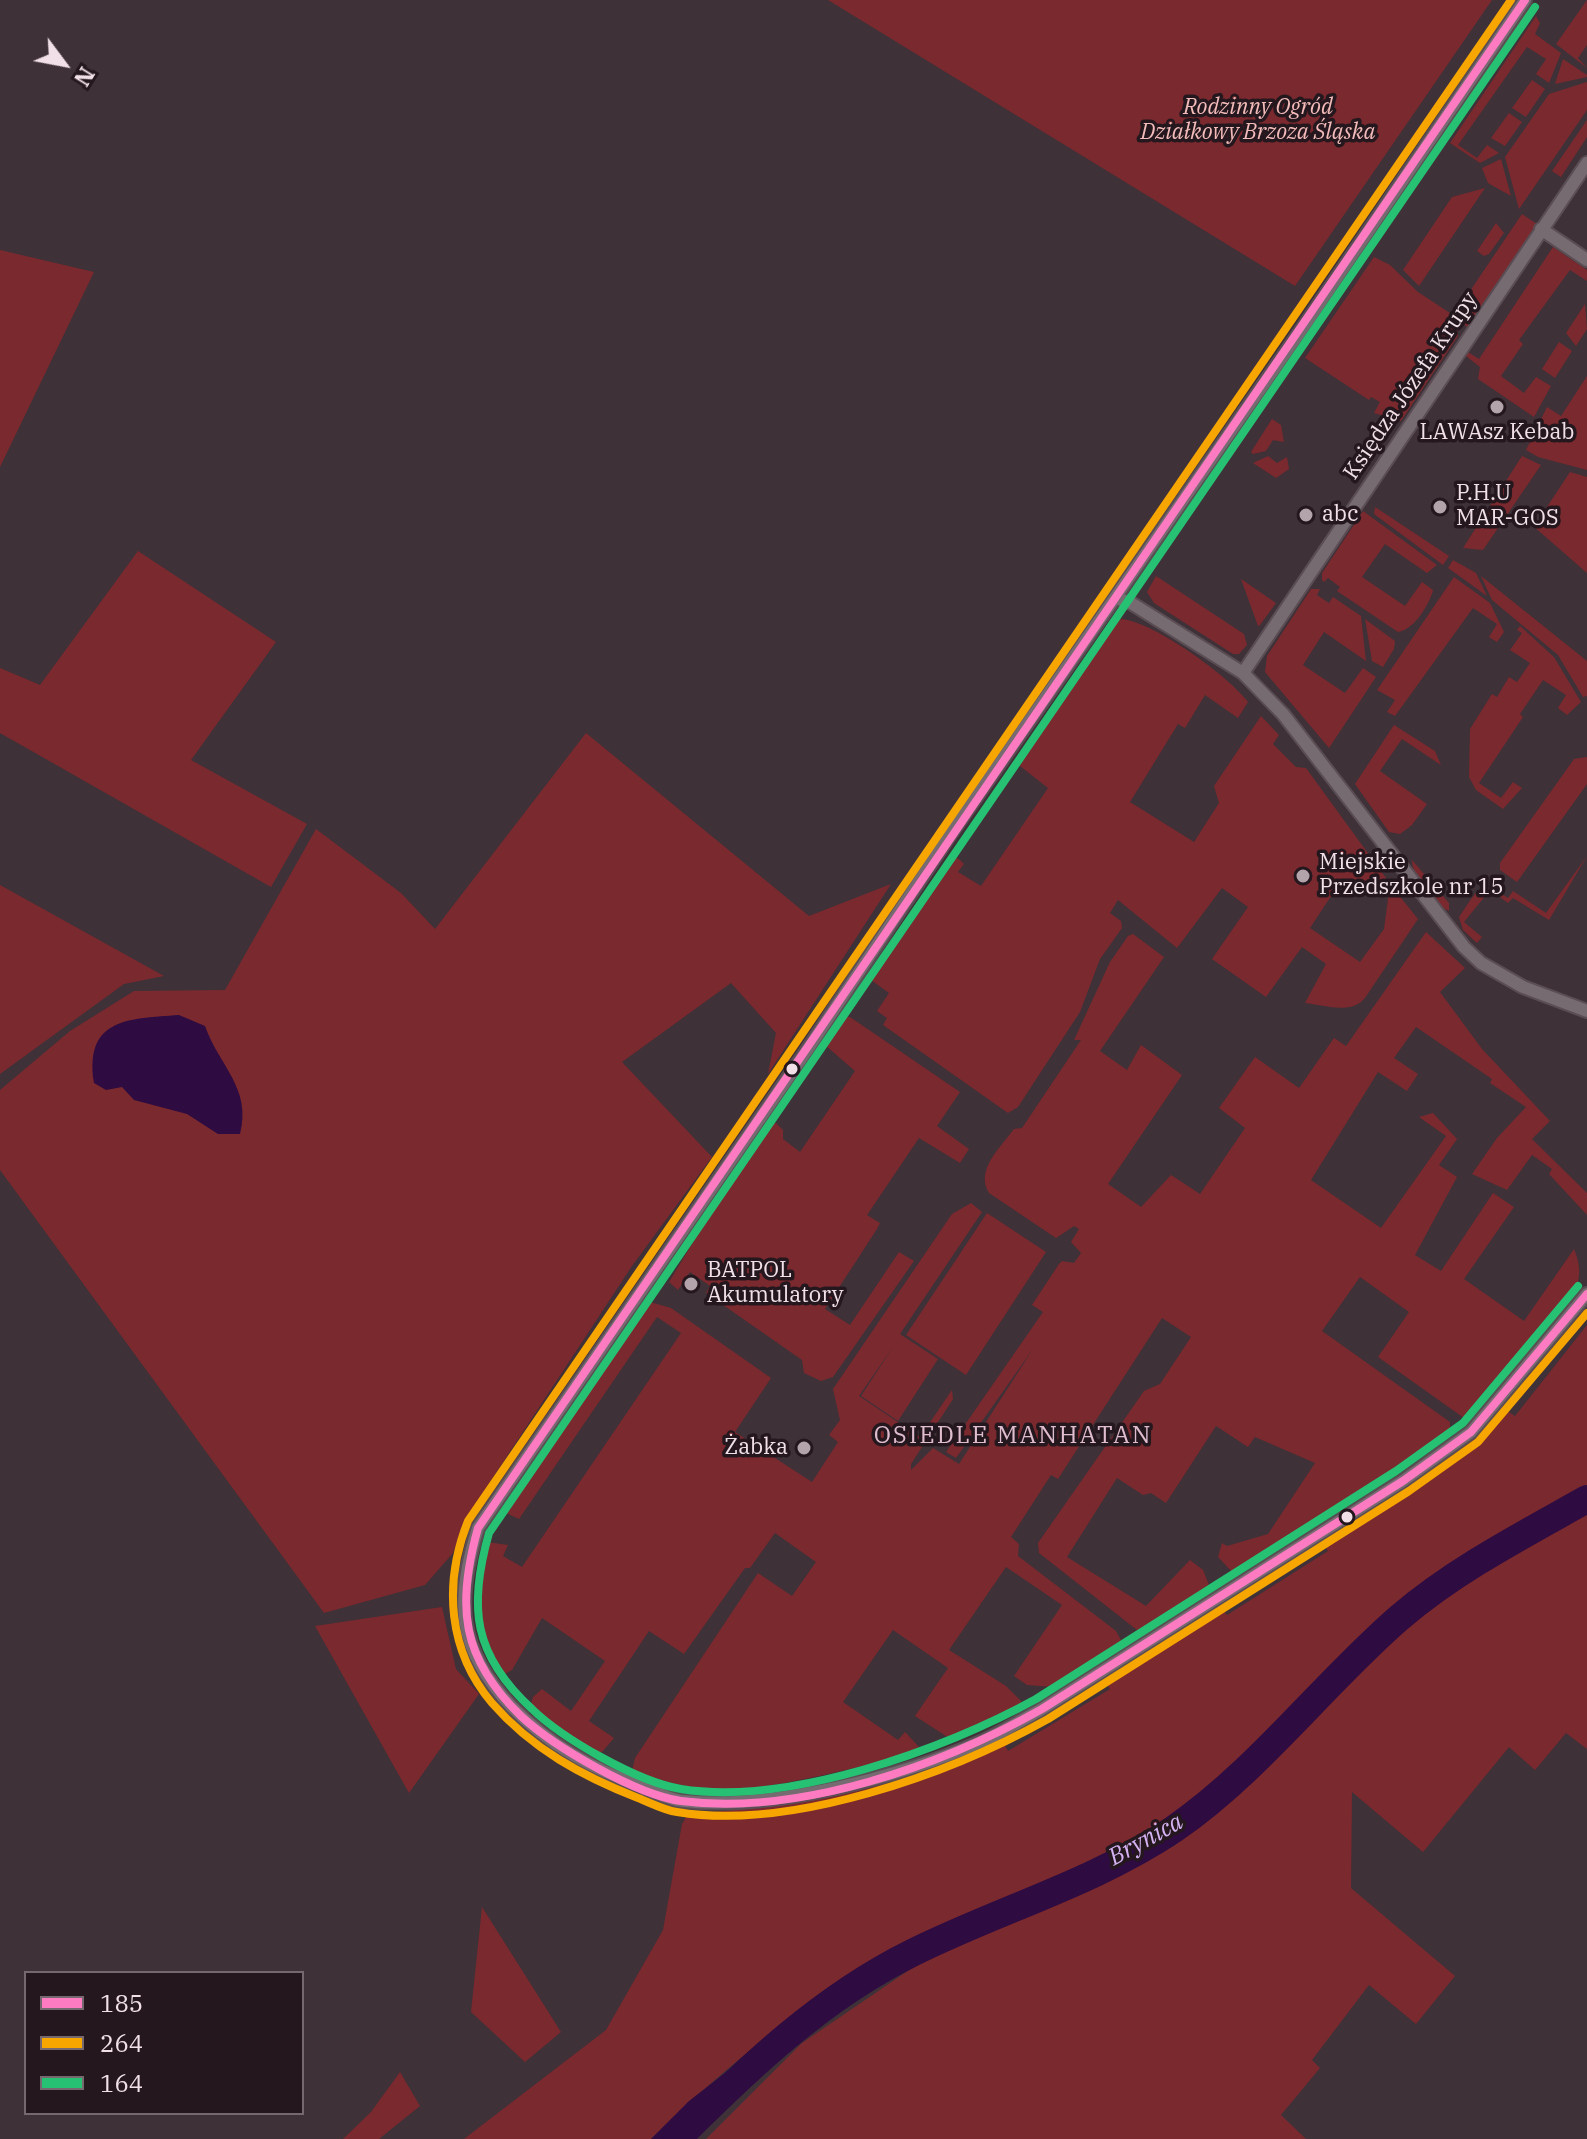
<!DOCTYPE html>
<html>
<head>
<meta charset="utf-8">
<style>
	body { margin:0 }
	#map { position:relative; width:1587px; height:2139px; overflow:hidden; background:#3f3138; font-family:"IBM Plex Serif",serif }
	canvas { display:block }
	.legend { position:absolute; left:24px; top:1971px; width:280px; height:144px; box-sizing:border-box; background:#24181e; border:2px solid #76686f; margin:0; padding:10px 14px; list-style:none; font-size:24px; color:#f2e0e9 }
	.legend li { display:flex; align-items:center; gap:16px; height:40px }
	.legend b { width:40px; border:2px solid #76686f }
	.north { position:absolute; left:24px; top:24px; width:80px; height:80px; -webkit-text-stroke:6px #24181e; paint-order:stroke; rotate:122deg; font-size:22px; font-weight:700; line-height:32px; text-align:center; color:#f2e0e9 }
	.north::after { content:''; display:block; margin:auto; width:28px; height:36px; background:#f2e0e9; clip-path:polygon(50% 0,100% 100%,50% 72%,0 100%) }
</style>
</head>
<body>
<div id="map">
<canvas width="1587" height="2139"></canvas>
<ul class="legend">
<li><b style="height:10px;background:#fe7ac1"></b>185</li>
<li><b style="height:10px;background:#f7a600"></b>264</li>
<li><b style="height:10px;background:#26c172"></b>164</li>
</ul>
<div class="north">N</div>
</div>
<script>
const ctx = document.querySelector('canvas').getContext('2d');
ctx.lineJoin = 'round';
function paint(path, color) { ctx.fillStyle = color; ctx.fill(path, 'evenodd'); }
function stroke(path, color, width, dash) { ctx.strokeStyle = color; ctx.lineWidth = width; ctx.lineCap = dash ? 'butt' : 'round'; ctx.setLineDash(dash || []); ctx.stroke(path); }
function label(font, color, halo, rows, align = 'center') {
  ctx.font = font + ' "IBM Plex Serif",serif'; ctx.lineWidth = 7; ctx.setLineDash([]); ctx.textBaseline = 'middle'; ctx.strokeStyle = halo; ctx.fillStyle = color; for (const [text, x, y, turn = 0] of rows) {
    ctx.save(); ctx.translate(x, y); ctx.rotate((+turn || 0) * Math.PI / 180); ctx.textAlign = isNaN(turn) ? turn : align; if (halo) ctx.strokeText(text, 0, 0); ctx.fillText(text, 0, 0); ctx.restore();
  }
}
paint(new Path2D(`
	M828 0H1492L1295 286Z
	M1587 0V45L1578 58 1587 68 1556 44Z
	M1528 11 1531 13 1418 180 1415 171 1523 12Z
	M1536 16 1540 23 1535 34 1561 53 1549 83 1536 74 1546 59 1527 47 1458 145 1477 158 1487 145 1499 153 1480 163 1450 143Z
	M1563 59 1587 75V77L1555 84Z
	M1532 80 1545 89 1526 117 1512 108Z
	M1587 82V110L1519 209 1505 157 1549 94Z
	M1509 113 1522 122 1505 146 1491 138Z
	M1587 120V137L1561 177 1552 171Z
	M1501 159 1511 196 1488 183 1482 168Z
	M1485 188 1419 286 1403 270 1452 197Z
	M1522 214 1537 224 1467 327 1463 323 1472 288Z
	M1496 223 1504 233 1489 254 1484 256 1477 251Z
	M1553 247 1587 270V281L1570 270 1519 340 1523 344 1501 376 1524 393 1536 377 1551 386 1534 417 1478 379 1480 367 1466 356 1468 352 1479 359Z
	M0 250 94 272 0 467Z
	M1374 257 1390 265 1418 292 1453 315 1455 313 1458 336 1401 421 1374 413 1380 402 1371 397 1369 400 1305 358Z
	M1585 304 1587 329 1576 346 1566 333Z
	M1559 342 1572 351 1555 378 1542 369Z
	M1587 376V470L1538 457 1526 450 1547 407 1561 416Z
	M1272 419 1281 425 1284 442 1273 440 1266 451 1253 454 1251 452Z
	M1268 456 1277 463 1287 457 1289 469 1276 478 1253 463Z
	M1522 456 1541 465 1483 550 1463 548Z
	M1570 472 1587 477V573L1524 518 1537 522Z
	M1375 507 1449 556 1443 565 1374 514Z
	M1363 511 1437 565 1427 573 1385 544 1362 577 1405 606 1422 582 1433 590C1429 605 1415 629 1398 632L1337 591 1340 587 1328 578 1324 582 1322 580V573Z
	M138 551 276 642 191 760 307 824 271 887 0 733V668L40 685Z
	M1453 560 1476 573 1487 596 1448 568Z
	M1156 576 1244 634 1247 645 1239 654H1233L1154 603 1147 592Z
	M1481 576 1587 661V696L1583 697 1558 655 1492 600Z
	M1454 577 1490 603 1504 632 1497 642 1489 637 1497 624 1473 608 1395 716 1387 712 1395 700 1377 690Z
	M1241 579 1276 603 1260 625 1258 626Z
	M1311 589H1320L1317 595 1329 603 1333 597 1361 616 1366 661 1324 632 1303 665 1345 693 1363 668 1376 677 1329 748 1265 672 1267 656Z
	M1122 619C1154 622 1230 677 1248 702L1238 718 1205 695 1185 728 1178 724 1130 802 1194 842 1219 803 1214 786 1261 716 1279 735 1273 744 1296 767 1306 768 1386 878 1385 887 1378 896 1368 895 1343 878 1310 928 1360 962 1384 929 1390 884 1418 919 1365 998C1351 1015 1325 1005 1305 1003L1326 964 1302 947 1266 997 1212 959 1248 907 1222 888 1177 948 1118 900 1110 913 1121 921 1122 928 1100 959 1080 1012 1018 1107 1008 1113 883 1025 887 1018 877 1011 889 993 871 980 865 989 860 986 949 859 958 858 964 864 958 872 981 886 1048 788 1020 766 1018 756 1112 622Z
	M1365 619 1395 641 1394 649 1383 667 1372 661Z
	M1520 626 1554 657 1581 702 1567 715 1558 708 1566 695 1543 680 1520 714 1523 717 1479 783 1501 798 1513 782 1522 788 1503 809 1476 790 1469 777 1470 729 1492 694 1497 697 1509 677 1517 682 1530 663 1510 650 1522 633 1517 630Z
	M1394 725 1435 751 1441 765 1402 739 1380 771 1427 804 1412 825 1400 834 1389 832 1355 784Z
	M586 733 809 916 891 884 768 1074 776 1033 731 983 622 1062 712 1157 632 1266 467 1517 453 1553 425 1585 324 1613 0 1170V1090L70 1031 134 991 225 990 316 829 401 893 435 929Z
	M1587 757V784L1517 882 1500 870V863L1574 759Z
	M1587 856 1549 920 1513 898 1508 903 1490 890 1464 922 1482 937 1477 943 1463 930 1459 917C1477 892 1478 878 1508 898L1513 891 1546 913Z
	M1412 860 1449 903V911C1434 905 1412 876 1412 860Z
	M0 885 164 976 124 984 0 1074Z
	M1426 932 1465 968 1440 992 1482 1049 1550 1121 1532 1139 1587 1193V1215L1549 1174 1552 1169 1532 1155 1507 1190 1472 1174 1497 1138 1526 1107 1490 1083 1492 1079 1416 1027 1394 1058 1418 1074 1407 1091 1378 1072 1311 1180 1381 1228 1446 1136 1419 1117 1433 1113 1457 1139 1439 1165 1457 1177 1415 1255 1441 1271 1493 1193 1514 1207 1464 1279 1524 1321 1574 1249C1587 1279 1574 1296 1554 1322L1548 1317 1537 1333 1542 1337 1520 1365 1464 1418 1378 1357 1409 1312 1360 1277 1322 1331 1450 1422V1429L1397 1471 1234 1574 1218 1557 1222 1543 1227 1546 1268 1534 1315 1463 1255 1437 1248 1447 1216 1426 1166 1503 1151 1493 1143 1495 1117 1478 1067 1557 1146 1606 1190 1560 1203 1570 1209 1585 1207 1590 1145 1629 1137 1630 1039 1553 1038 1543 1144 1391 1160 1384 1191 1337 1162 1318 1058 1479 1051 1475 1011 1537 1019 1544 1018 1556 1116 1631 1121 1640 1118 1646 1053 1687 1027 1685 1014 1676 1062 1605 1006 1567 949 1650 1006 1686 1022 1702 1020 1707 981 1729 949 1738 915 1716 948 1668 893 1630 843 1702 898 1740 905 1732 920 1748 918 1753C858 1766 784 1788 723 1790 691 1790 661 1780 632 1771L635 1758 758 1573 792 1596 816 1562 775 1533 750 1568H745L684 1654 649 1631 589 1721 614 1738 602 1752 593 1754 530 1708 533 1697 542 1689 571 1711 605 1661 542 1618 512 1670 501 1676C471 1634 476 1590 487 1542L508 1545 503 1556 522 1567 681 1333 657 1317 519 1519 504 1512 650 1302 671 1308 771 1378 735 1432 812 1482 838 1442 829 1435 840 1420 833 1389 952 1214 971 1203 982 1212 900 1334 938 1359 898 1421 861 1396 893 1347 859 1396 920 1437 952 1390 953 1399 911 1464V1470L933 1448 959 1464 1033 1349 956 1458 946 1452 1043 1312 1032 1305 1059 1264 1062 1261 1074 1263 1081 1253 1071 1242 1079 1229 1074 1226 1056 1238 989 1193C975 1170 1000 1148 1014 1129L1022 1128 1081 1040H1074L1110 962 1128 936 1133 934 1164 957 1100 1051 1127 1070 1141 1045 1182 1075 1108 1184 1141 1207 1171 1175 1200 1194 1245 1128 1219 1108 1255 1057 1299 1088 1334 1038 1346 1046Z
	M839 1017H850L960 1092 937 1126 969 1149 960 1163 919 1138 867 1215 880 1223 877 1229 825 1309 850 1325 899 1252 914 1261 833 1377 821 1381 804 1373 802 1360 706 1293 710 1286 690 1272 678 1290 669 1282 764 1125 776 1123 783 1130V1139L800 1152 855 1071 825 1045 824 1040Z
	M987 1213 1046 1252 966 1375 906 1335Z
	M1587 1325V1488C1529 1520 1469 1551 1417 1592 1330 1660 1261 1751 1173 1819 1097 1877 1000 1895 916 1939 821 1989 727 2064 651 2139H464L606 2030 663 1930 682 1824 688 1814C771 1808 850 1797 929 1771 955 1763 979 1756 1002 1740L1008 1751 1110 1689 1104 1679 1220 1607 1227 1615 1328 1551 1322 1542 1447 1462 1504 1409 1515 1416Z
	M1587 1512V1749L1566 1733 1535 1770 1509 1747 1423 1852 1352 1792 1351 1888 1455 1976 1416 2024 1369 1985 1312 2060 1320 2068 1281 2115 1306 2139H706L802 2043 915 1966 1174 1846 1242 1785 1428 1601Z
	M442 1607 456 1669 479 1694 409 1793 315 1626Z
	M482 1907 561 2032 525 2062 471 2012Z
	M400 2072 420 2106 379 2139H343L371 2112Z`), '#7a292e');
paint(new Path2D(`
	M179 1015 205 1026C219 1066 252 1088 240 1134H218L187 1114 134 1100 122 1087 106 1090 94 1083C84 1017 130 1019 179 1015Z
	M734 2066 747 2083 689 2139H651L689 2101Z`), '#2e0b41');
stroke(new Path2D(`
	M677 2139C748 2068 821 1998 912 1953 998 1910 1094 1883 1174 1829 1258 1771 1322 1685 1399 1618 1455 1570 1523 1535 1587 1499`), '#2e0b41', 28);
const minor = new Path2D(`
	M1525 0 1307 322 947 839 810 1046 478 1528C455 1601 457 1649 511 1706 549 1745 592 1769 643 1787 655 1792 670 1800 683 1801 773 1810 901 1777 983 1741 1003 1732 1022 1720 1042 1709L1403 1481 1471 1432 1587 1294
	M1541 229 1587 260
	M1116 598 1131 603 1243 673 1283 714 1464 947 1481 963 1523 987 1587 1011
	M1243 673 1587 163`);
stroke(minor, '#5b4d54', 16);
stroke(minor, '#766b71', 12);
stroke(new Path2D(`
	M1525 0 478 1528C456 1606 461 1658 521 1716 554 1747 637 1795 681 1801 799 1816 941 1766 1042 1709L1403 1481 1471 1432 1587 1294`), '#fe7ac1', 8);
stroke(new Path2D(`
	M1511 0 468 1521C443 1584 448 1651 492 1703 532 1749 582 1776 638 1798 651 1803 663 1810 677 1812 791 1831 950 1774 1048 1719L1409 1491 1478 1442 1587 1313`), '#f7a600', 8);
stroke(new Path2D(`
	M1535 7 489 1533C468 1607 473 1655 532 1709 563 1739 638 1782 681 1789 787 1806 944 1750 1036 1699L1396 1471 1463 1423 1578 1286`), '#26c172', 8);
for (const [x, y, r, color] of [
	[1497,407,8,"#b3a3ab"],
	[1440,507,8,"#b3a3ab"],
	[1306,515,8,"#b3a3ab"],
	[1303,876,8,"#b3a3ab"],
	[792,1069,7,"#f2e0e9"],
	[691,1284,8,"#b3a3ab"],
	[804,1448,8,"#b3a3ab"],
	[1347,1517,7,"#f2e0e9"]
]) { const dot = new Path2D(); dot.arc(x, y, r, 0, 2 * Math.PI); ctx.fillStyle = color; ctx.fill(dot); stroke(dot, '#24181e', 3); }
label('italic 22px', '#f3bcba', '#24181e', [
	["Rodzinny Ogród",1258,108],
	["Działkowy Brzoza Śląska",1258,133]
]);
label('22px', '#f2e0e9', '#24181e', [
	["Księdza Józefa Krupy",1411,386,-56]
]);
label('22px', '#f2e0e9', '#24181e', [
	["LAWAsz Kebab",1497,433,"center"],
	["P.H.U",1456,494],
	["MAR-GOS",1456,519],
	["abc",1322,515],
	["Miejskie",1319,863],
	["Przedszkole nr 15",1319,888],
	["BATPOL",707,1271],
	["Akumulatory",707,1296],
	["Żabka",788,1448,"right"]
], 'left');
ctx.letterSpacing = '2px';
label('24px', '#dfbdcf', '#24181e', [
	["OSIEDLE MANHATAN",1013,1436]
]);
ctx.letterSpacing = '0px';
label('italic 24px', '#d5b2f2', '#24181e', [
	["Brynica",1146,1840,-29]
]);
</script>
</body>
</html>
